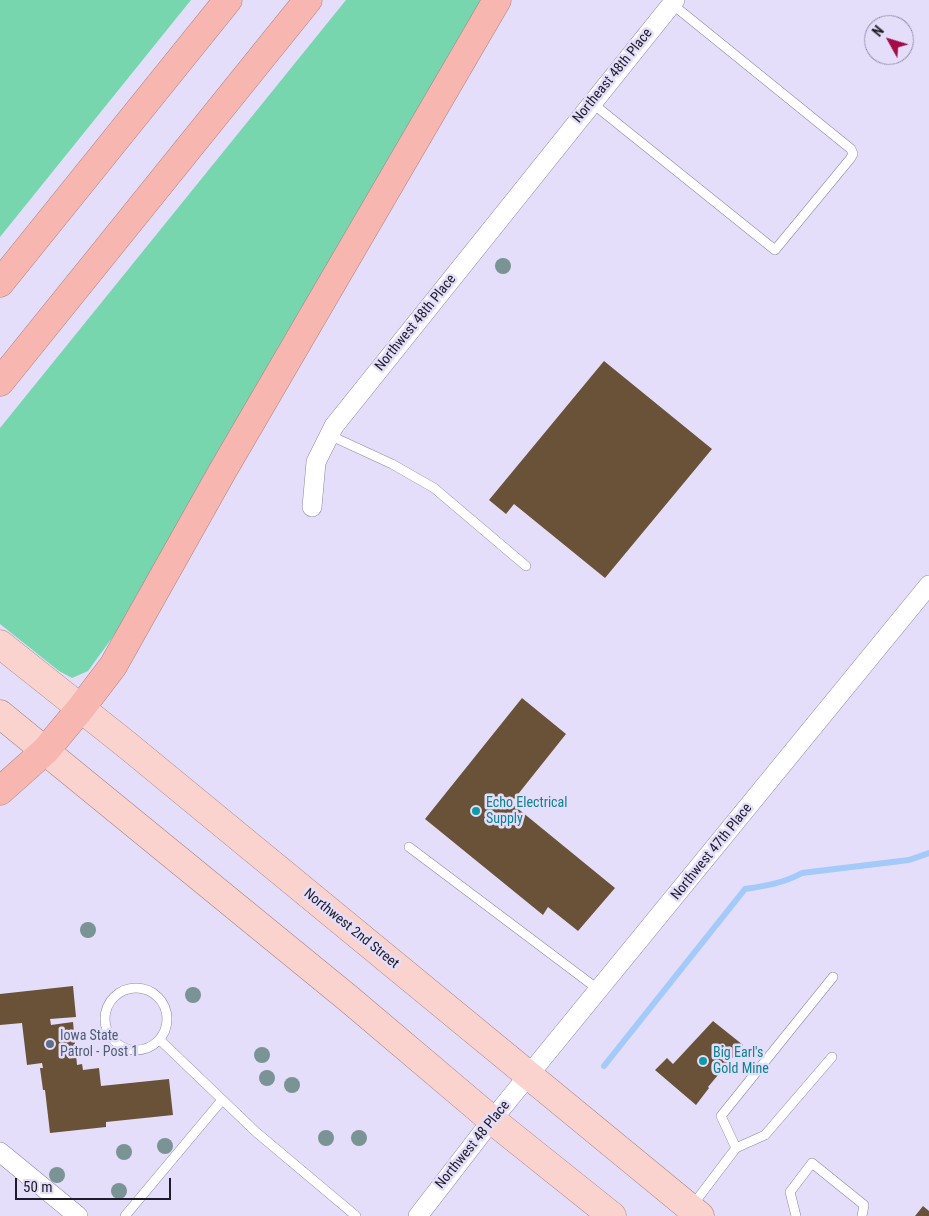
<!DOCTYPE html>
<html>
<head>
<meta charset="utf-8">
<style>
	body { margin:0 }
	#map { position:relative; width:929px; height:1216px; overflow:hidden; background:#e4defa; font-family:"Roboto Condensed",sans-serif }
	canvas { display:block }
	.north { position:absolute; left:864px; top:15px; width:50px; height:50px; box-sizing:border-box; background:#e4defa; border:1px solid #9590a6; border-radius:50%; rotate:309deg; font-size:14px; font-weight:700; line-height:20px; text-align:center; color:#1e1c28 }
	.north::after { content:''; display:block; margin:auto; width:18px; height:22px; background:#a30c47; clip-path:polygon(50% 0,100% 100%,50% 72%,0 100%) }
	.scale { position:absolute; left:15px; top:1178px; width:156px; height:22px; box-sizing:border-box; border:2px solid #1e1c28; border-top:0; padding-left:6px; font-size:15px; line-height:18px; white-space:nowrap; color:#1e1c28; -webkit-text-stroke:4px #e4defa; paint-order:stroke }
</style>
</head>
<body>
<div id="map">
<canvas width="929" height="1216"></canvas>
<div class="north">N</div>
<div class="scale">50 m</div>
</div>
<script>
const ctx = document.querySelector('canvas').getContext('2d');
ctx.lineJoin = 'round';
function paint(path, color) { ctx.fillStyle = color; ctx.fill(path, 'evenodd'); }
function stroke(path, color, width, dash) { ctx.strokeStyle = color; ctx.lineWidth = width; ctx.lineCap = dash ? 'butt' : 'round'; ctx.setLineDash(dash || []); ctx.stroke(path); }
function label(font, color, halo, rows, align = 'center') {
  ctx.font = font + ' "Roboto Condensed",sans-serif'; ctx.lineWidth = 5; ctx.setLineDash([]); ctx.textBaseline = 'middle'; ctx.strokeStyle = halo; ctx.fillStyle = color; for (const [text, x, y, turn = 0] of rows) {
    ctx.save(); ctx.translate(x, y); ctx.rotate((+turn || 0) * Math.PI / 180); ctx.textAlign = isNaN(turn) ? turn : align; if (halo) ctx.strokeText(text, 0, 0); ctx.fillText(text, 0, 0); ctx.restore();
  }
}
paint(new Path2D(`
	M0 0H191L0 237Z
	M346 0H482L120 627 88 671 72 678 59 671 0 624V428Z`), '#77d6ae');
stroke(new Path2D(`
	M604 1066 745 889C765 886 784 883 802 873L909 860 929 853`), '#a3caf8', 6);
paint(new Path2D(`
	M604 361 712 449 605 578 514 504 506 514 489 500Z
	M522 698 566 734 511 803 615 888 578 931 548 907 543 915 425 819Z
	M73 986 76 1017 50 1019 51 1025 73 1022 77 1065 82 1064 83 1070 99 1068 101 1086 169 1079 173 1115 106 1122V1127L50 1133 45 1090H43L40 1068H43L42 1063 27 1065 22 1023 0 1025V994Z
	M713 1021 743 1045 708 1087 709 1088 696 1105 655 1070 667 1058 673 1064Z
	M923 1206 929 1211V1216H915Z`), '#695238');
const lane = new Path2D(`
	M592 103 775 250 850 159 853 154 851 149 672 4
	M329 435 392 464 434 488 526 566
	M409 847 599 990
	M105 1019a31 31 0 1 1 62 0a31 31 0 1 1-62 0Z
	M160 1040 256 1132 356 1216
	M736 1148 765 1135 832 1057
	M692 1206 736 1148 721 1116 833 977
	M125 1216 222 1100
	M796 1216 790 1192 812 1163 864 1205 862 1216`);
const street = new Path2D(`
	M312 507 316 462 334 426 675 0
	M0 1152 78 1216
	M418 1216 492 1120 929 585`);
const primary = new Path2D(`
	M0 644 127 745 700 1216
	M0 714 349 999 492 1120 612 1216`);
const highway = new Path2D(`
	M0 283 228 0
	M0 382 308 0
	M0 791 46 750 81 708 113 666 222 472 497 0`);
stroke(lane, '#8e87a8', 10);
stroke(street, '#8e87a8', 20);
stroke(primary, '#ab8080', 29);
stroke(highway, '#ab8080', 29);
stroke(lane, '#fff', 9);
stroke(street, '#fff', 19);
stroke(primary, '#fad3cf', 28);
stroke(highway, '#f7b6af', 28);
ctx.fillStyle = '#7a9395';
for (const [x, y] of [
	[503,266],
	[88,930],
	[193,995],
	[262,1055],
	[267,1078],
	[292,1085],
	[326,1138],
	[359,1138],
	[165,1146],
	[124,1152],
	[57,1175],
	[119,1191]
]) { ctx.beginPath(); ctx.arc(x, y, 8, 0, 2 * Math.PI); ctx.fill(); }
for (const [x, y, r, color] of [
	[476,811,5,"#0f9aa8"],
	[50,1044,5,"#5c6f8a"],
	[703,1061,5,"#0f9aa8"]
]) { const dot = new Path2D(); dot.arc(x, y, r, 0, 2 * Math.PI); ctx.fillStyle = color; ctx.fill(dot); stroke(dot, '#e4defa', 2); }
label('14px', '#1e1c28', '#e4defa', [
	["Northeast 48th Place",613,76,-51],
	["Northwest 48th Place",416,323,-51],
	["Northwest 47th Place",712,852,-51],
	["Northwest 2nd Street",351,929,39],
	["Northwest 48 Place",473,1145,-51]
]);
label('14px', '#0d838f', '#e4defa', [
	["Echo Electrical",486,803],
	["Supply",486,819],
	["Big Earl's",713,1053],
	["Gold Mine",713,1069]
], 'left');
label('14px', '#4e5e75', '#e4defa', [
	["Iowa State",60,1036],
	["Patrol - Post 1",60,1052]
], 'left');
</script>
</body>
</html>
